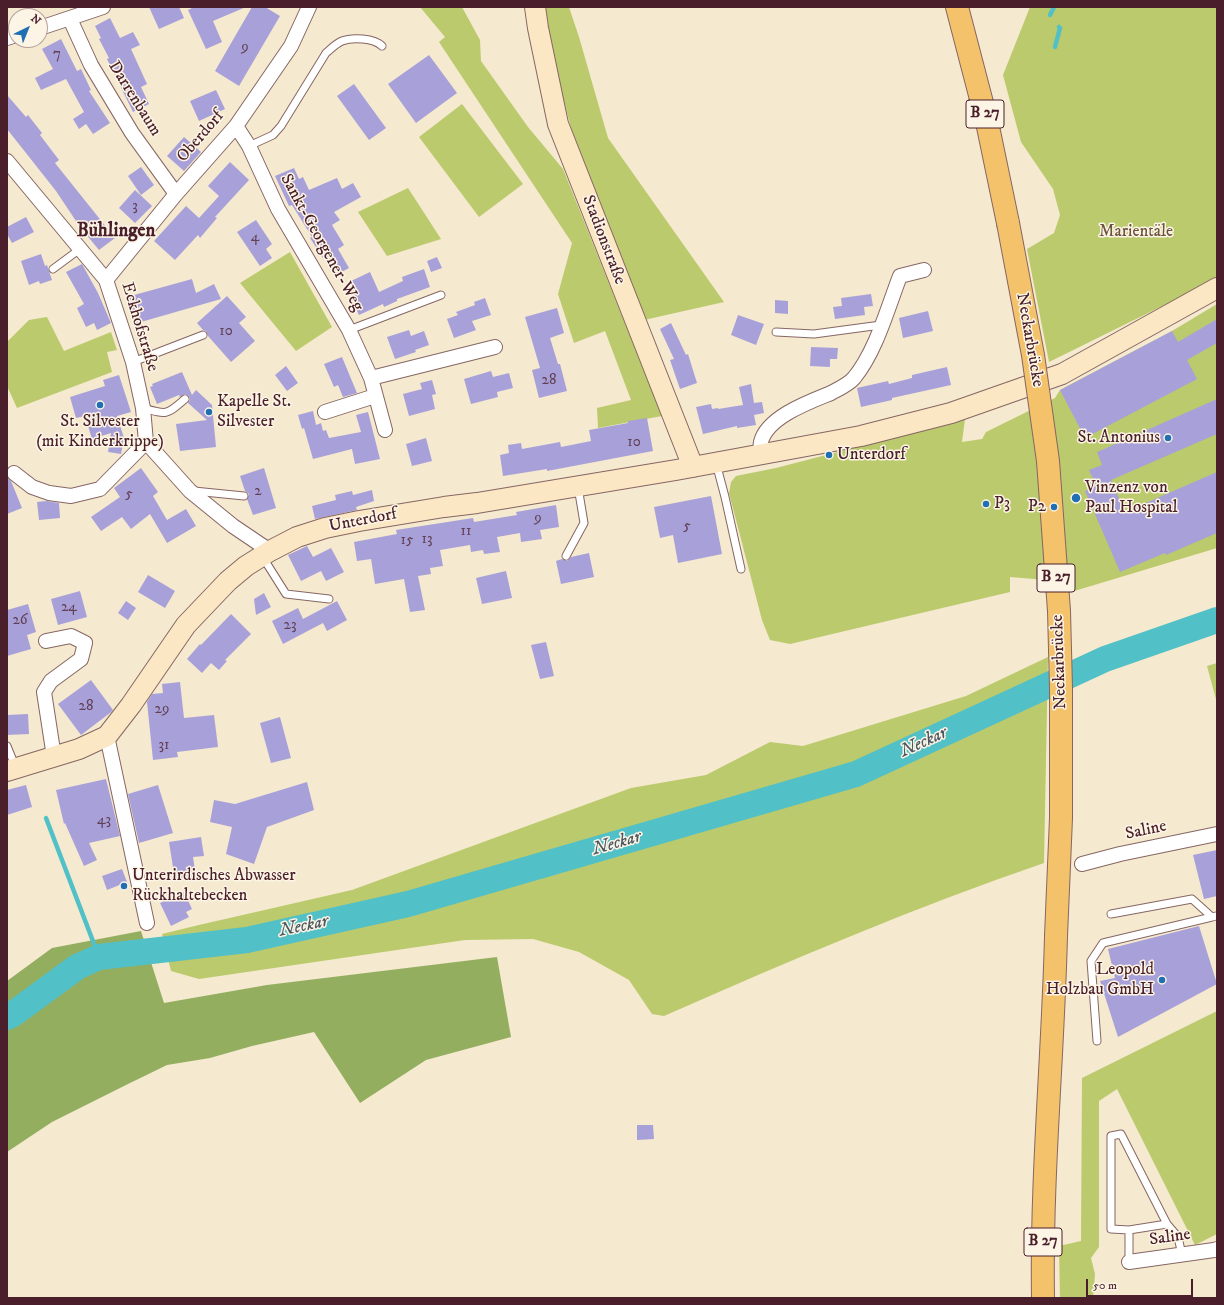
<!DOCTYPE html>
<html>
<head>
<meta charset="utf-8">
<style>
	body { margin:0 }
	#map { position:relative; width:1224px; height:1305px; overflow:hidden; background:#f5e9cf; font-family:"IM FELL DW Pica",serif }
	canvas { display:block }
	.frame { position:absolute; inset:0; border:8px solid #4a1f2b; pointer-events:none }
	.north { position:absolute; left:8px; top:8px; width:40px; height:40px; box-sizing:border-box; background:#fcf5e5; border:1px solid #b59f9b; border-radius:50%; rotate:43deg; font-size:11px; font-weight:700; line-height:16px; text-align:center; color:#4a1f2b }
	.north::after { content:''; display:block; margin:auto; width:14px; height:18px; background:#1f6fb2; clip-path:polygon(50% 0,100% 100%,50% 72%,0 100%) }
	.scale { position:absolute; left:1086px; top:1279px; width:107px; height:18px; box-sizing:border-box; border:2px solid #4a1f2b; border-top:0; padding-left:5px; font-size:12px; line-height:14px; white-space:nowrap; color:#4a1f2b; -webkit-text-stroke:3px #fcf5e5; paint-order:stroke }
</style>
</head>
<body>
<div id="map">
<canvas width="1224" height="1305"></canvas>
<div class="frame"></div>
<div class="north">N</div>
<div class="scale">50 m</div>
</div>
<script>
const ctx = document.querySelector('canvas').getContext('2d');
ctx.lineJoin = 'round';
function paint(path, color) { ctx.fillStyle = color; ctx.fill(path, 'evenodd'); }
function stroke(path, color, width, dash) { ctx.strokeStyle = color; ctx.lineWidth = width; ctx.lineCap = dash ? 'butt' : 'round'; ctx.setLineDash(dash || []); ctx.stroke(path); }
function label(font, color, halo, rows, align = 'center') {
  ctx.font = font + ' "IM FELL DW Pica",serif'; ctx.lineWidth = 3; ctx.setLineDash([]); ctx.textBaseline = 'middle'; ctx.strokeStyle = halo; ctx.fillStyle = color; for (const [text, x, y, turn = 0] of rows) {
    ctx.save(); ctx.translate(x, y); ctx.rotate((+turn || 0) * Math.PI / 180); ctx.textAlign = isNaN(turn) ? turn : align; if (halo) ctx.strokeText(text, 0, 0); ctx.fillText(text, 0, 0); ctx.restore();
  }
}
paint(new Path2D(`
	M420 7H462L480 40 481 61 528 127 563 169 662 416 598 428 597 408 631 400 605 331 574 343 558 294 572 243 439 42 445 37Z
	M545 7H569L579 37 608 138 724 302 644 320 571 128 557 74 547 24Z
	M1030 7H1217V279L1049 362 1027 249 1054 233 1060 215 1053 189 1021 142 1003 75Z
	M462 104 523 184 479 217 419 137Z
	M408 188 441 239 387 256 358 212Z
	M290 252 332 327 296 351 240 283Z
	M1217 304V548L1071 592 1046 580 1010 577V592L790 644 770 640 762 620 729 493 731 482 736 476 776 468 965 419 962 442 982 439 986 432 1055 398 1060 390 1172 331Z
	M47 317 64 351 111 332 117 350 107 352 112 372 17 408 7 386V342L29 320Z
	M1048 657 1044 863C915 907 789 961 664 1016L652 1014 629 980 579 952 533 939 465 940 199 979 171 971 162 934 199 925 352 890 631 788 706 775 770 742 803 746 966 696Z
	M1217 663V703L1207 666Z
	M1217 1011V1234L1195 1245 1117 1089 1099 1101V1247L1091 1258 1095 1274 1093 1298H1060L1059 1246 1081 1241 1082 1078Z`), '#bbca6c');
paint(new Path2D(`
	M141 931 164 1003 267 985 497 957 511 1037 426 1060 360 1103 314 1032 252 1046 210 1058 167 1065 126 1085 52 1122 7 1152V981L52 948Z`), '#94ae60');
stroke(new Path2D(`
	M1050 15 1054 7
	M1055 47 1060 28 1059 27
	M46 818 99 957`), '#52c0c7', 4.5);
stroke(new Path2D(`
	M7 1017 13 1014 77 967 99 957 247 940 408 904 856 774 1105 659 1217 620`), '#52c0c7', 26);
paint(new Path2D(`
	M149 7H179L184 18 159 29Z
	M194 7H246L213 21 222 42 206 49 188 10Z
	M252 7H265L280 16 239 86 215 71Z
	M110 18 120 38 133 32 140 45 131 49 147 84 141 87 149 104 133 112 107 59 109 58 99 39 101 38 95 26Z
	M61 39 77 71 81 69 91 90 89 91 110 123 93 134 86 124 79 129 73 119 84 112 66 79 41 90 35 78 53 69 42 49Z
	M429 55 457 93 416 123 388 84Z
	M354 84 386 128 369 140 337 96Z
	M216 90 225 109 199 121 190 101Z
	M7 95 26 117 28 115 42 133 40 135 59 160 55 163 115 238 99 250 80 227 56 191 7 129Z
	M184 137 201 152 184 171 167 156Z
	M230 162 249 180 215 217 217 218 200 238 198 235 175 260 154 241 186 206 199 218 219 196 208 186Z
	M141 167 154 185 141 195 128 176Z
	M294 168 299 179 303 177 309 190 337 178 342 189 353 183 361 197 334 212 340 220 332 225 344 245 338 249 349 268 336 275 325 256 323 258 310 238 312 237 292 205 289 206 275 176Z
	M135 190 152 206 135 223 119 208Z
	M26 217 34 232 12 243 7 234V227Z
	M256 220 272 244 266 249 272 258 260 266 237 232Z
	M41 254 45 266 47 265 52 280 40 284 39 281 29 285 21 261Z
	M437 257 442 268 431 272 427 261Z
	M82 264 98 293 111 323 97 330 94 323 86 327 77 308 84 304 66 272Z
	M424 269 430 287 397 299V301L384 307 383 304 359 315 351 298 355 296 349 282 370 272 379 292 403 281 402 277Z
	M192 279 196 293 214 284 221 299 134 324 127 297Z
	M871 294 873 306 864 307 865 315 835 319 833 307 842 306 841 298Z
	M227 296 246 317 239 323 255 341 231 362 208 336 206 331 203 330 197 323Z
	M485 298 491 315 472 321 476 330 454 338 447 319 458 315 456 312 475 305 474 302Z
	M775 300 788 301V314L775 313Z
	M557 308 564 333 550 338 558 364H560L567 391 539 398 532 370 540 368 525 317Z
	M928 311 933 331 903 338 899 318Z
	M738 315 764 324 756 345 731 335Z
	M1217 319V343L1187 360 1197 379 1085 438 1060 390 1172 331 1178 342Z
	M671 323 686 355 688 354 697 383 680 389 670 360 674 359 660 329Z
	M409 330 411 336 424 331 429 345 415 350 416 352 395 359 387 337Z
	M811 347 838 348 837 359H830V367L810 366Z
	M342 357 357 393 343 397 338 385 334 387 324 364Z
	M286 366 298 383 287 391 275 375Z
	M947 367 951 385 892 398V400L861 407 857 388 888 381 889 384 912 378V375Z
	M491 371 493 377 509 373 513 388 497 392 498 397 471 404 464 379Z
	M182 372 192 395 196 390 212 405 216 447 180 451 176 424 207 420 188 403 190 400 189 396 185 394 180 397 179 395 157 404 150 387 153 386 152 384Z
	M119 375 131 412 117 416 124 438 121 454 108 452 111 433 92 439 85 416 76 418 70 397 105 386 103 380Z
	M432 380 436 394 432 395 435 409 409 416 403 394 422 389 420 383Z
	M751 384 754 403 762 402 764 413 754 415 756 425 737 428V426L703 434 696 407 711 404 712 409 718 408V409L743 405 739 387Z
	M1217 399V434L1111 480 1125 512 1217 472V533L1166 555 1165 553 1120 572 1085 491 1096 486 1089 470 1102 465 1097 452Z
	M313 411 316 425 321 423 323 431 326 430 329 438 361 432 356 415 368 412 380 459 355 464 352 449 313 459 304 428 302 429 298 415Z
	M647 418 653 451 547 471V469L503 476 500 455 509 453 508 445 521 443 522 449 560 442 561 447 591 441 589 430 628 423V421Z
	M426 438 432 461 412 466 406 444Z
	M141 468 158 492 153 496 167 520 186 509 196 526 167 543 150 514 131 529 122 517 101 531 91 517 120 497 114 488Z
	M264 468 276 508 253 515 247 499 249 494 245 491 240 476Z
	M7 477 11 481 22 508 7 514Z
	M372 490 374 501 356 507 357 510 315 519 312 506 336 500 335 495 352 491 353 495Z
	M711 496 722 554 678 563 673 535 660 538 654 507Z
	M47 501 59 503 60 518 39 520 37 502Z
	M556 505 559 527 540 530 542 539 521 542 520 533 497 537 500 552 484 554 483 550 471 552 470 545 440 550 443 566 430 568 431 574 418 576 425 610 410 612 404 579 375 584 371 559 357 561 354 542 397 534 396 530 473 518 474 522 517 515 516 512Z
	M307 546 313 557 331 548 344 572 326 581 321 571 301 581 288 555Z
	M589 553 594 577 561 584 556 561 562 559 567 561 571 557Z
	M506 571 512 598 482 604 476 578Z
	M148 575 175 591 165 608 138 592Z
	M80 591 87 617 58 625 51 599Z
	M264 593 271 607 256 615 254 599Z
	M126 601 136 608 128 620 118 613Z
	M337 601 347 620 327 631 323 623 283 644 272 621 298 608 303 619Z
	M28 604 36 632 27 635 31 649 7 656V610Z
	M231 614 251 634 225 660 227 661 219 670 211 663 202 673 187 659 200 644 201 645Z
	M546 642 554 676 540 679 531 645Z
	M91 680 113 710 110 713 81 735 58 704Z
	M180 682 184 718 214 715 218 747 177 752 178 757 153 760 147 702 152 694 163 693 162 684Z
	M28 714 29 734 7 735V715Z
	M280 717 291 758 271 763 260 723Z
	M106 779 120 836 89 843 97 860 84 866 65 823 64 824 56 790Z
	M307 782 314 810 267 827 254 864 226 854 232 827 210 822 214 800 235 804Z
	M26 785 32 807 7 815V790Z
	M158 785 173 833 139 843 128 794Z
	M201 837 204 856 193 857 196 877 175 880 169 842Z
	M1217 850V896L1204 899 1193 855Z
	M122 869 127 882 107 890 102 876Z
	M184 892 192 909 186 912 189 917 171 926 160 903Z
	M1199 926 1217 984 1118 1037 1100 981 1115 978 1108 949Z
	M637 1125H653L654 1139 637 1140Z`), '#a8a1d9');
const lane = new Path2D(`
	M249 146 273 135 281 126 326 53C331 49 335 44 342 41 352 37 374 38 382 46
	M53 269 80 249
	M349 330 441 295
	M776 332 814 334 881 325
	M133 362 203 335
	M143 408C168 415 166 415 185 399
	M716 463 725 497 741 569
	M194 491 244 496
	M262 556 286 594 329 599
	M566 556 584 523 578 487
	M7 746 16 768
	M1111 914 1192 899 1212 917 1216 916
	M1097 1041 1091 961 1103 943 1212 917
	M1129 1230 1167 1224
	M1129 1262V1230L1111 1229V1136L1121 1134 1167 1224 1178 1237 1182 1255`);
const street = new Path2D(`
	M70 19 91 65 132 133 176 194
	M40 28 103 7
	M7 38 16 35
	M236 126 249 146 278 209 349 330 371 378 385 430
	M7 161 106 280 133 362 143 408 146 442 190 491 233 526 270 551
	M106 280 176 194 236 126 291 46 309 7
	M371 378 495 347
	M325 412 375 396
	M761 455C761 451 760 446 761 442 767 417 809 402 831 393 838 389 848 385 854 378 876 351 887 310 900 276L924 270
	M14 473 32 487 49 493 71 496 100 489 146 442
	M46 641 71 636 85 643 81 659 51 681 44 692 54 757
	M107 736 147 923
	M1082 864 1120 854 1217 834
	M1129 1262 1214 1250 1217 1249`);
const secondary = new Path2D(`
	M535 7 538 28 558 124 693 467
	M7 771 79 749 107 736 131 705 186 625 228 581 246 566 270 551 297 537 325 528 359 521 444 507 477 503 676 470 861 436 951 413 1062 374 1217 288`);
const primary = new Path2D(`
	M957 7 987 122 1008 223
	M1043 1298C1041 1177 1053 1057 1056 936`);
stroke(lane, '#866664', 9);
stroke(street, '#866664', 16);
stroke(secondary, '#866664', 22);
stroke(primary, '#866664', 24);
stroke(lane, '#fff', 7);
stroke(street, '#fff', 14);
stroke(secondary, '#fbe7c3', 20);
stroke(primary, '#f4c26a', 22);
const primaryBridge = new Path2D(`
	M1008 223 1033 355 1048 461 1059 611 1061 688V818L1056 936`);
stroke(primaryBridge, '#866664', 24, []);
stroke(primaryBridge, '#f4c26a', 22);
for (const [x, y, r, color] of [
	[100,405,4,"#1f6fb2"],
	[209,412,4,"#1f6fb2"],
	[1168,438,4,"#1f6fb2"],
	[829,455,4,"#1f6fb2"],
	[1076,498,5,"#1f6fb2"],
	[986,504,4,"#1f6fb2"],
	[1054,507,4,"#1f6fb2"],
	[124,886,4,"#1f6fb2"],
	[1162,980,4,"#1f6fb2"]
]) { const dot = new Path2D(); dot.arc(x, y, r, 0, 2 * Math.PI); ctx.fillStyle = color; ctx.fill(dot); stroke(dot, '#fcf5e5', 1.5); }
label('15px', '#624056', null, [
	["9",245,48],
	["7",57,55],
	["3",135,207],
	["4",255,238],
	["10",226,332],
	["28",549,381],
	["10",634,443],
	["2",258,492],
	["5",129,495],
	["9",538,519],
	["5",687,527],
	["11",466,532],
	["13",427,540],
	["15",407,541],
	["24",69,608],
	["26",20,621],
	["23",290,626],
	["28",86,707],
	["29",162,710],
	["31",164,746],
	["43",104,821]
]);
for (const [x, y, w] of [
	[985,114,38],
	[1056,578,38],
	[1043,1242,38]
]) { const box = new Path2D(); box.roundRect(x - w / 2, y - 14, w, 28, 3); ctx.fillStyle = '#fcf5e5'; ctx.fill(box); stroke(box, '#4a1f2b', 1); }
label('bold 16px', '#4a1f2b', null, [
	["B 27",985,114],
	["B 27",1056,578],
	["B 27",1043,1242]
]);
label('17px', '#4a1f2b', '#fcf5e5', [
	["Darrenbaum",134,99,58],
	["Oberdorf",201,137,-49],
	["Stadionstraße",603,240,69],
	["Sankt-Georgener-Weg",321,243,61],
	["Eckhofstraße",139,327,73],
	["Neckarbrücke",1029,340,80],
	["Unterdorf",363,521,-11],
	["Neckarbrücke",1060,662,-92],
	["Saline",1146,831,-12],
	["Saline",1170,1238,-8]
]);
label('17px', '#6c523e', '#fcf5e5', [
	["Marientäle",1136,232]
]);
label('17px', '#4a1f2b', '#fcf5e5', [
	["Kapelle St.",217,402],
	["Silvester",217,422],
	["St. Silvester",100,422,"center"],
	["(mit Kinderkrippe)",100,442,"center"],
	["St. Antonius",1160,438,"right"],
	["Unterdorf",837,455],
	["Vinzenz von",1085,488],
	["Paul Hospital",1085,508],
	["P3",994,504],
	["P2",1046,507,"right"],
	["Unterirdisches Abwasser",132,876],
	["Rückhaltebecken",132,896],
	["Leopold",1154,970,"right"],
	["Holzbau GmbH",1154,990,"right"]
], 'left');
label('italic 18px', '#4d5762', '#fcf5e5', [
	["Neckar",924,743,-25],
	["Neckar",617,844,-16],
	["Neckar",304,927,-12]
]);
label('bold 19px', '#4a1f2b', '#fcf5e5', [
	["Bühlingen",116,232]
]);
</script>
</body>
</html>
